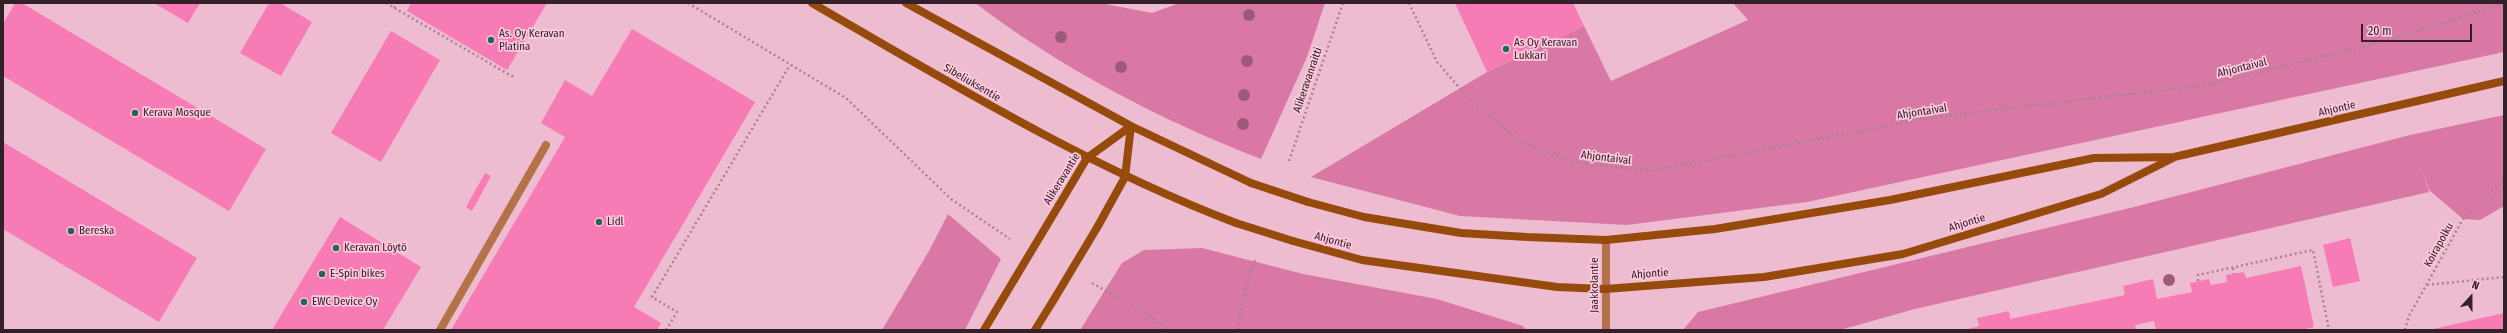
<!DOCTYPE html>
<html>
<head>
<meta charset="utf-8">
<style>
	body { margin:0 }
	#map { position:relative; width:2507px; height:333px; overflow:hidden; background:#eebcd0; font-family:"Fira Sans Condensed",sans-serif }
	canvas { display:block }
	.frame { position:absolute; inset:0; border:4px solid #332028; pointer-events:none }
	.north { position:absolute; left:2451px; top:277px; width:40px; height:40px; -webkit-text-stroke:3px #fcc9dd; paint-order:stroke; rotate:21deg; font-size:11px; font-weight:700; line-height:16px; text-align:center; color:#332028 }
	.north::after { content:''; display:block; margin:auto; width:14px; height:18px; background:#332028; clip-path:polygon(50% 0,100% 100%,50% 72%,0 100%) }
	.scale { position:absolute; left:2361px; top:24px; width:111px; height:18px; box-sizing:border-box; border:2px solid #332028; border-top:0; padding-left:5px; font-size:12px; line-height:14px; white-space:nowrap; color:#332028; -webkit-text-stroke:3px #fcc9dd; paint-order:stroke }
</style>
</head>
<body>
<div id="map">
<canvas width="2507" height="333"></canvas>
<div class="frame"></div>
<div class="north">N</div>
<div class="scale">20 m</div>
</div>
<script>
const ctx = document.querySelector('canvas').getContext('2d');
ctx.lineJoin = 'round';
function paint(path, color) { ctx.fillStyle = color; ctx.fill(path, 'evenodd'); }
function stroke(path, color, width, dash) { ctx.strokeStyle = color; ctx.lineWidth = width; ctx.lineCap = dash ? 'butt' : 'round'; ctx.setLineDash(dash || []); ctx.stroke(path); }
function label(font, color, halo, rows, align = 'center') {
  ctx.font = font + ' "Fira Sans Condensed",sans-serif'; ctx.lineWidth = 3.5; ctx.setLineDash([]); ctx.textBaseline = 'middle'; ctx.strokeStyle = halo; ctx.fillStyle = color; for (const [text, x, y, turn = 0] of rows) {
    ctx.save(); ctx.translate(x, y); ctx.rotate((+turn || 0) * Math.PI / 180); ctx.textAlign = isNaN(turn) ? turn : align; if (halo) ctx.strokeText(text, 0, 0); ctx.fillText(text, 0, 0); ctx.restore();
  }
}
paint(new Path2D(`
	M975 3H1100L1152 13 1179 3H1325L1307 57 1261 159C1160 120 1061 68 975 3Z
	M1733 3H2504V52L1807 202 1627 225 1460 216 1311 177 1487 72 1584 26 1611 81 1748 20Z
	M2504 115V206L2480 220 2463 219 2429 190 2422 170 2429 192 1915 309 1840 330H1683L1698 312 2134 207 2410 135Z
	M948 214 1001 259 965 330H882L929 251Z
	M1202 248 1303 274 1437 299 1523 326 1526 330H1080L1122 263 1144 250Z`), '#da78a5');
paint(new Path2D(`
	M15 3H22L266 149 229 211 3 76V24Z
	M154 3H200L188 23Z
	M269 3H280L312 22 281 76 240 53Z
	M411 3H547L507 70 407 11Z
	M1455 3H1573L1584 26 1487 72Z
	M632 29 755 102 634 307 661 323 657 330H451L565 137 541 123 565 80 592 96Z
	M391 31 440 60 381 162 331 133Z
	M3 142 197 258 159 322 3 229Z
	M485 173 491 176 472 211 466 207Z
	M340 217 421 267 383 330H272Z
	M2350 238 2360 281 2333 287 2323 245Z
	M2301 266 2314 327 2300 330H2156L2154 321 2135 325 2136 330H1964L1979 326 1977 318 2009 311 2010 319 2125 295 2123 286 2153 279 2157 299 2192 292 2190 283 2209 279 2211 285 2227 282 2226 275 2244 272 2246 278Z
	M2504 313V330H2433V329Z`), '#f77bb5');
stroke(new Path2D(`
	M386 3 515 78
	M688 3 846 98 951 199 1010 239
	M1409 3 1437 62 1471 101 1520 141 1573 162 1650 171 1930 118 2213 84 2381 42 2504 4
	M394 8 397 3
	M1289 161 1343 3
	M2233 268 2234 274
	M2198 281V275L2313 250 2329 330
	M1092 283 1148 315 1168 330
	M2427 285 2504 277
	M666 330 677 312 652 297 790 65
	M1238 330 1242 302 1256 258
	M2405 330 2409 316 2463 219 2504 179`), '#a98292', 2.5, [2, 3]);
stroke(new Path2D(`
	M440 330 546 145`), '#b47248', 8);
stroke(new Path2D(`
	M1606 240V330`), '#b47248', 8);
stroke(new Path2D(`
	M812 3C950 83 1087 166 1236 223
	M906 3 1131 126 1251 183
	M1308 202 1364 217 1461 233 1527 237 1606 240 1715 229 1890 200 2094 158 2174 157 2504 81
	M1059 205 1087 158 1131 126
	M1098 226 1125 177 1131 126
	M1293 241 1362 260 1557 287 1605 289 1764 277 1903 254 2101 194 2173 158
	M984 330 1014 280
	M1035 330 1053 301`), '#964a0b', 8);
stroke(new Path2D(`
	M1251 183 1308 202
	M1236 223 1293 241
	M1014 280 1059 205
	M1053 301 1098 226`), '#964a0b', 8);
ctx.fillStyle = '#9c5a7b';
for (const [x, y] of [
	[1249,15],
	[1061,37],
	[1247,61],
	[1121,67],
	[1244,95],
	[1243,124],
	[2169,280]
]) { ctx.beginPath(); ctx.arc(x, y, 6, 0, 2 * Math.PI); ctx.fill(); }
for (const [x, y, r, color] of [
	[491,40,4,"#246554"],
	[1506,49,4,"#246554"],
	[135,113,4,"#246554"],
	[599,222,4,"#246554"],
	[71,231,4,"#246554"],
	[336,248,4,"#246554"],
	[322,274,4,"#246554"],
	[304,302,4,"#246554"]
]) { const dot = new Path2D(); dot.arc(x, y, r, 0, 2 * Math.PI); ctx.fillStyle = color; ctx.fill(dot); stroke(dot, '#fcc9dd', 1.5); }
label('11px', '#332028', '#fcc9dd', [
	["As. Oy Keravan",499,34],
	["Platina",499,47],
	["As Oy Keravan",1514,43],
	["Lukkari",1514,56],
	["Kerava Mosque",143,113],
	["Lidl",607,222],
	["Bereska",79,231],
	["Keravan Löytö",344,248],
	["E-Spin bikes",330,274],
	["EWC Device Oy",312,302]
], 'left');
label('11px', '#332028', '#fcc9dd', [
	["Ahjontaival",2242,68,-14],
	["Alikeravanraitti",1308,80,-71],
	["Sibeliuksentie",972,83,30],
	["Ahjontie",2337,109,-13],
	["Ahjontaival",1922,112,-9],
	["Ahjontaival",1606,158,7],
	["Alikeravantie",1062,179,-58],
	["Ahjontie",1967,223,-17],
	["Ahjontie",1333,241,15],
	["Koirapolku",2439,245,-61],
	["Ahjontie",1650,274,-4],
	["Jaakkolantie",1595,285,-90]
]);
</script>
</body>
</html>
